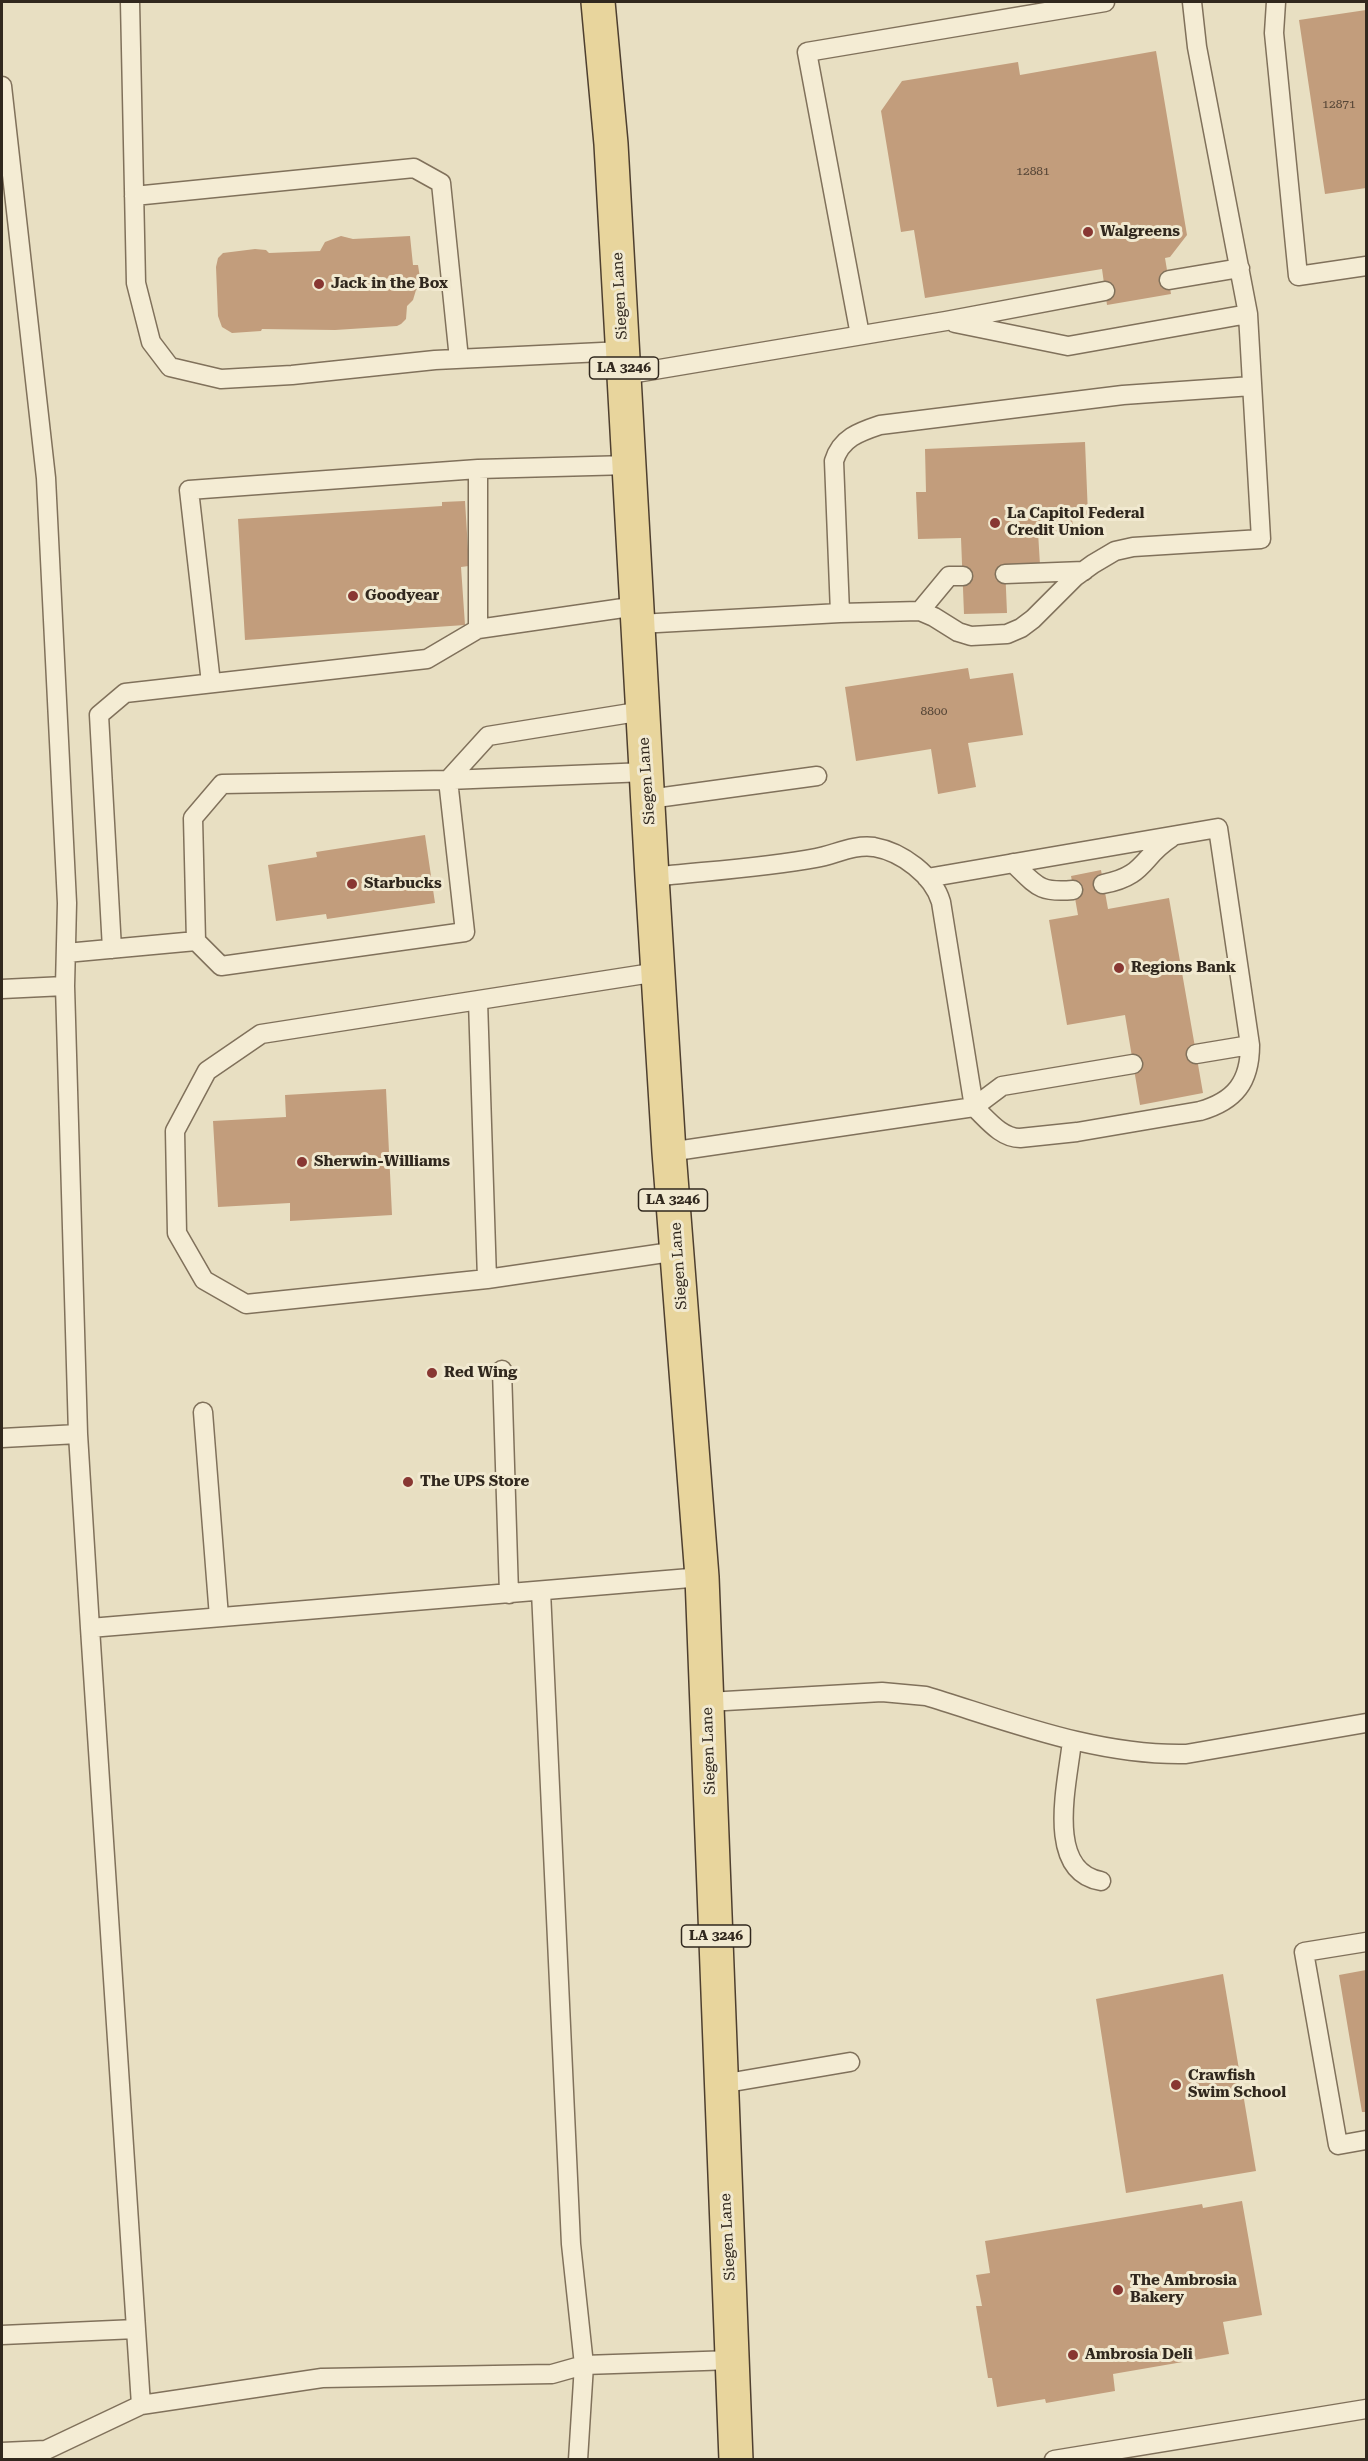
<!DOCTYPE html>
<html>
<head>
<meta charset="utf-8">
<style>
	body { margin:0 }
	#map { position:relative; width:1368px; height:2461px; overflow:hidden; background:#e8dfc2; font-family:"Roboto Serif",serif }
	canvas { display:block }
	.frame { position:absolute; inset:0; border:3px solid #31281e; pointer-events:none }
</style>
</head>
<body>
<div id="map">
<canvas width="1368" height="2461"></canvas>
<div class="frame"></div>
</div>
<script>
const ctx = document.querySelector('canvas').getContext('2d');
ctx.lineJoin = 'round';
function paint(path, color) { ctx.fillStyle = color; ctx.fill(path, 'evenodd'); }
function stroke(path, color, width, dash) { ctx.strokeStyle = color; ctx.lineWidth = width; ctx.lineCap = dash ? 'butt' : 'round'; ctx.setLineDash(dash || []); ctx.stroke(path); }
function label(font, color, halo, rows, align = 'center') {
  ctx.font = font + ' "Roboto Serif",serif'; ctx.lineWidth = 6; ctx.setLineDash([]); ctx.textBaseline = 'middle'; ctx.strokeStyle = halo; ctx.fillStyle = color; for (const [text, x, y, turn = 0] of rows) {
    ctx.save(); ctx.translate(x, y); ctx.rotate((+turn || 0) * Math.PI / 180); ctx.textAlign = isNaN(turn) ? turn : align; if (halo) ctx.strokeText(text, 0, 0); ctx.fillText(text, 0, 0); ctx.restore();
  }
}
paint(new Path2D(`
	M1366 10V188L1325 194 1299 20Z
	M1156 51 1187 235 1170 257 1165 258 1171 294 1107 305 1102 269 925 298 914 230 901 232 881 111 902 81 1018 62 1020 75Z
	M341 236 353 239 410 236 413 265H418L422 291 416 290 413 300 407 306 406 319 401 324 397 326 335 330 262 329 261 331 232 333 222 327 218 316 216 267 218 258 223 253 255 249 266 250 269 253 320 251 325 242Z
	M1085 442 1088 515 1072 516 1073 531 1038 532 1040 565 1005 566 1007 613 964 614 961 538 918 539 916 492H926L925 449Z
	M465 501 469 566 461 567 465 625 245 640 238 519 442 506V502Z
	M968 668 970 679 1013 673 1023 735 968 743 976 787 938 794 931 749 856 761 845 687Z
	M425 835 435 903 327 919 326 914 276 921 268 865 317 857 316 852Z
	M1101 870 1108 909 1169 898 1203 1093 1140 1105 1125 1015 1067 1025 1049 920 1078 915 1071 876Z
	M386 1089 392 1215 290 1221V1203L218 1207 213 1121 286 1117 285 1095Z
	M1366 1970V2112H1362L1339 1975Z
	M1223 1974 1256 2171 1126 2193 1096 1999Z
	M1242 2201 1262 2315 1223 2322 1229 2354 1113 2374 1115 2391 1046 2403 1045 2399 997 2407 992 2378H988L976 2306H982L976 2275 990 2273 985 2241 1202 2204 1203 2208Z`), '#c29d7c');
const lane = new Path2D(`
	M130 2 136 283 151 342 170 367 221 379 292 375 435 360 623 351
	M1276 2 1274 33 1298 276 1366 266
	M2 86 46 478 67 903 65 986 2 989
	M134 196 414 168 441 183 459 359
	M1169 280 1240 268
	M955 323 1068 346 1248 314
	M860 335 807 52 1105 2
	M624 375 946 321 1105 291
	M1005 574 1084 571
	M920 611 949 576H963
	M840 613 834 461C841 438 859 432 880 425L1123 395 1252 386
	M639 624 840 613 920 611 934 617 958 632 971 636 1007 634 1021 628 1033 619 1075 577 1093 564 1115 551 1133 547 1261 539 1248 314 1197 47 1192 2
	M478 629 637 606
	M211 683 189 490 478 469
	M643 711 488 736 448 780 646 772
	M649 799 817 776
	M1013 863C1037 886 1039 893 1073 890
	M652 877C706 871 762 868 816 858 834 855 854 844 874 847 902 852 933 875 941 902L974 1107 669 1152
	M927 878 1218 828 1250 1045C1250 1082 1235 1101 1200 1111L1077 1132 1020 1138C1001 1138 987 1119 974 1107L1002 1086 1133 1064
	M1103 884C1146 876 1141 857 1171 838
	M112 949 99 715 125 693 427 659 478 629V469L630 465
	M66 953 196 941 193 818 222 784 448 780 465 932 221 966 196 941
	M658 972 261 1034 207 1071 175 1131 177 1233 204 1280 246 1304 487 1279 678 1251
	M65 986 78 1434
	M478 1001 487 1279
	M1196 1054 1250 1045
	M502 1370 509 1594
	M203 1412 219 1617
	M2 1438 78 1434 90 1628
	M702 1577 90 1628 141 2405 322 2378 552 2374 584 2365 733 2360
	M541 1591 571 2244 584 2365 578 2460
	M708 1702 882 1692 926 1696C1011 1722 1097 1756 1186 1754L1366 1723
	M1072 1741C1068 1781 1044 1871 1101 1881
	M1366 1942 1304 1952 1338 2145 1366 2140
	M721 2084 850 2062
	M2 2335 136 2329
	M2 2452 46 2450 141 2405
	M1054 2460 1366 2409`);
const primary = new Path2D(`
	M598 2 611 144 652 877 669 1152 702 1577 736 2460`);
stroke(lane, '#80715b', 21);
stroke(primary, '#4e3f2f', 36);
stroke(lane, '#f4ecd4', 18);
stroke(primary, '#e8d59d', 33);
for (const [x, y, r, color] of [
	[1088,232,6,"#883732"],
	[319,284,6,"#883732"],
	[995,523,6,"#883732"],
	[353,596,6,"#883732"],
	[352,884,6,"#883732"],
	[1119,968,6,"#883732"],
	[302,1162,6,"#883732"],
	[432,1373,6,"#883732"],
	[408,1482,6,"#883732"],
	[1176,2085,6,"#883732"],
	[1118,2290,6,"#883732"],
	[1073,2355,6,"#883732"]
]) { const dot = new Path2D(); dot.arc(x, y, r, 0, 2 * Math.PI); ctx.fillStyle = color; ctx.fill(dot); stroke(dot, '#f1e9d0', 2); }
label('12px', '#554536', null, [
	["12871",1339,104],
	["12881",1033,171],
	["8800",934,711]
]);
for (const [x, y, w] of [
	[624,368,69],
	[673,1200,69],
	[716,1936,69]
]) { const box = new Path2D(); box.roundRect(x - w / 2, y - 11, w, 22, 4.5); ctx.fillStyle = '#f1e9d0'; ctx.fill(box); stroke(box, '#31281e', 1.5); }
label('bold 14px', '#31281e', null, [
	["LA 3246",624,368],
	["LA 3246",673,1200],
	["LA 3246",716,1936]
]);
label('bold 15px', '#31281e', '#f1e9d0', [
	["Walgreens",1100,232],
	["Jack in the Box",331,284],
	["La Capitol Federal",1007,514],
	["Credit Union",1007,531],
	["Goodyear",365,596],
	["Starbucks",364,884],
	["Regions Bank",1131,968],
	["Sherwin-Williams",314,1162],
	["Red Wing",444,1373],
	["The UPS Store",420,1482],
	["Crawfish",1188,2076],
	["Swim School",1188,2093],
	["The Ambrosia",1130,2281],
	["Bakery",1130,2298],
	["Ambrosia Deli",1085,2355]
], 'left');
label('15px', '#31281e', '#f1e9d0', [
	["Siegen Lane",620,296,-93],
	["Siegen Lane",647,781,-94],
	["Siegen Lane",679,1266,-94],
	["Siegen Lane",709,1751,-92],
	["Siegen Lane",728,2237,-93]
]);
</script>
</body>
</html>
